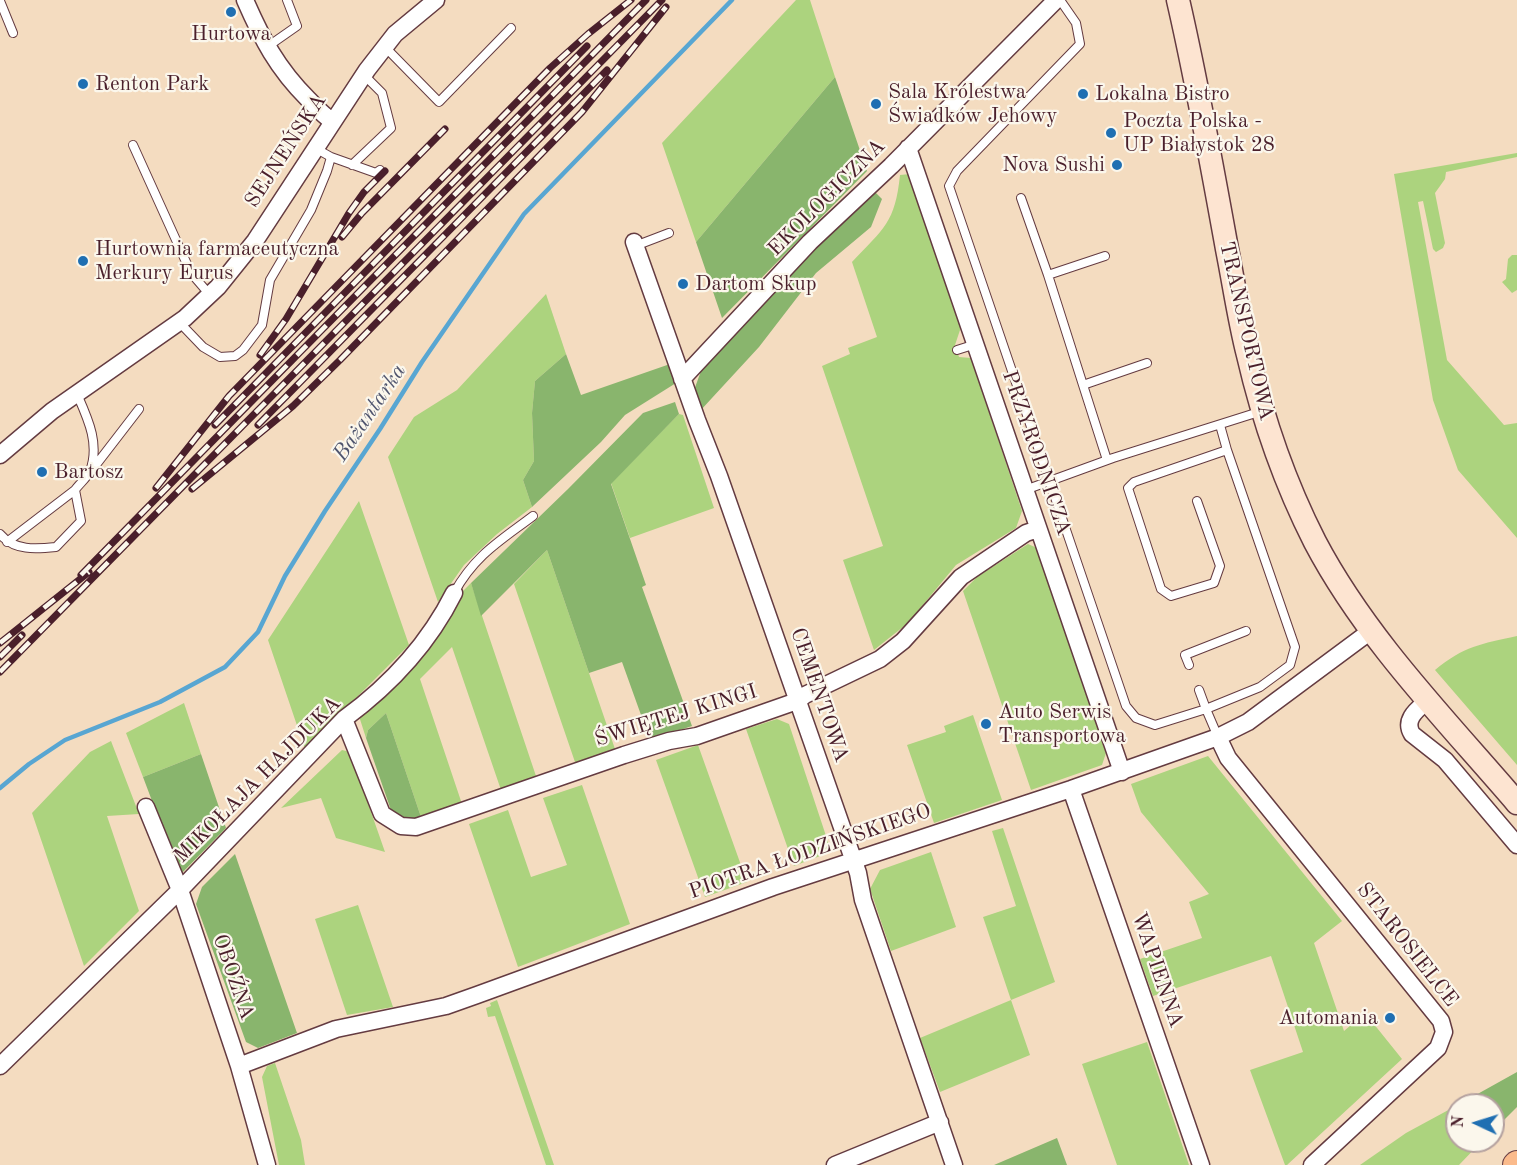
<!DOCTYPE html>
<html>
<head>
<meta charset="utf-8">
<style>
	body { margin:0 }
	#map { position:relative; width:1517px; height:1165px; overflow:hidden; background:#f4dcc0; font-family:"Old Standard TT",serif }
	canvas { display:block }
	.north { position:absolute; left:1445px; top:1093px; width:60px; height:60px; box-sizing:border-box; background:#fbf7ec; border:2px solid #b4a19f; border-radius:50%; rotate:274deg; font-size:16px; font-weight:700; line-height:24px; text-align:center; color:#4a1f2b }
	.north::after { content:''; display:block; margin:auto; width:21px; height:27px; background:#1f6fb2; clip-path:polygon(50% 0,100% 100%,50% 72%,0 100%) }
</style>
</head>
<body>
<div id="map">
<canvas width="1517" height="1165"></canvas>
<div class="north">N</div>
</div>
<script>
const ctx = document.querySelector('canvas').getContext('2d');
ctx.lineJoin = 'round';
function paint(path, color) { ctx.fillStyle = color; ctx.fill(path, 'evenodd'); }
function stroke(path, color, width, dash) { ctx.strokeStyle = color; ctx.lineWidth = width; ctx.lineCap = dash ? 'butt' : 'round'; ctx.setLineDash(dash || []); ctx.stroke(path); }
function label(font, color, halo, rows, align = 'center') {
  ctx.font = font + ' "Old Standard TT",serif'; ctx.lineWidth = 4.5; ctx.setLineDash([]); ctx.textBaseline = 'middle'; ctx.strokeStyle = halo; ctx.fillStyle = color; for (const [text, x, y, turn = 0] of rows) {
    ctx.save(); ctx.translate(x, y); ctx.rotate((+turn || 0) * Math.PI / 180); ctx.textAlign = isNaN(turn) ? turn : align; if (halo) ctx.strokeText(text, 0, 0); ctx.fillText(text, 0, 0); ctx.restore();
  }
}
paint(new Path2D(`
	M796 0H810L835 77 696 242 662 143Z
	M1517 153V157L1446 172 1445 179 1435 193 1445 243 1443 248 1436 252 1433 249 1423 201 1418 202 1447 360 1504 425 1517 423V538L1458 470 1433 400 1394 174Z
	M910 174 961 327 955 345 959 357 971 358 1022 511 1016 528 956 565 908 623 874 650 843 560 883 546 822 366 850 354 848 348 877 337 852 262C884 228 895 223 900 175Z
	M1512 255H1517V290L1512 293 1502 282 1506 279 1508 259Z
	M546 294 566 354 535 381 532 413 534 461 523 480 532 507 497 534 464 565 438 602 388 457 414 417 457 390Z
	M679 414 683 415 714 508 630 538 611 483Z
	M359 501 409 645 305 749 268 640Z
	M1028 544 1037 548 1106 753 1102 765 1031 790 963 591 977 577Z
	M547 550 616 752 576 765 514 584Z
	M471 583 537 779 501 790 452 647 420 679 462 804 421 817 386 713 368 730 366 738 358 713 452 602Z
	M1517 636V765L1435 670C1464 646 1481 644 1517 636Z
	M184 703 201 754 143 777 126 733Z
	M973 715 1002 800 934 823 907 745 946 732 944 726Z
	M777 719 789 724 830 848 828 853 794 866 746 729Z
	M111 741 139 814 107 816 139 911 84 966 32 813 90 752Z
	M698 745 747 882 705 897 656 760Z
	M342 750 350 752 385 852 336 838 321 798 281 808Z
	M1208 756 1342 921 1314 943 1344 1031 1365 1013 1402 1059 1287 1165H1285L1250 1070 1303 1052 1271 956 1153 996 1140 959 1202 938 1189 902 1209 894 1141 812 1131 784Z
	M582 785 630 924 518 967 469 824 508 810 531 877 567 865 543 798Z
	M1003 828 1055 982 1011 1000 1030 1055 940 1092 920 1038 1011 1000 983 917 1016 906 992 831Z
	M931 852 956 927 891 951 870 889 880 870Z
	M358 905 393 1007 347 1015 315 919Z
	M497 1000 554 1165H546L495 1016 488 1017 486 1008 491 1006 490 1003Z
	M1147 1042 1189 1165H1117L1082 1064Z
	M275 1063 301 1140 305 1165H279L262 1077 267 1066Z
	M1465 1101 1466 1105H1457V1141H1482L1459 1165H1360L1406 1133Z`), '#acd37e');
paint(new Path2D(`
	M835 77 867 171 722 318 696 242Z
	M874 191 882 199 871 227 816 273 759 347 700 411 693 393 701 371 831 227Z
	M566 354 581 395 670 364 676 383 625 415 601 442 532 507 523 480 534 461 532 413 535 381Z
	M675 402 679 414 611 484 646 585 642 587 692 726 650 740 622 662 589 673 547 550 481 616 471 583 568 489 643 413Z
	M386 713 421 817 406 823 393 816 366 738 368 730Z
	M201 754 226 828 180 875 143 777Z
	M235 854 297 1033 258 1048 246 1042 196 904 202 887Z
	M1517 1072V1107L1493 1131V1105H1466L1465 1101Z
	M1057 1138 1067 1165H994Z`), '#89b56d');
stroke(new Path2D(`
	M0 788 29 764 65 740 160 702 225 667 258 632 285 576 325 511 380 429 422 362 524 214 732 0`), '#58a6d2', 4.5);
const lane = new Path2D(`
	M1060 0 1076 23 1080 44 957 171 949 186 1126 706 1136 718 1155 725 1206 709 1218 737
	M0 1 13 33
	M267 47 297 26 287 0
	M385 47 439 102 511 28
	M133 145 191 273 210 295
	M331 157 376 173 380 170
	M352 165 391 128 382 93 364 75
	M1021 198 1048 275
	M635 246 669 233
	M179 322 203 347 220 357 235 356 243 350 262 325 270 280 311 210 327 171 331 157 315 148
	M957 350 976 344
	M1083 385 1048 275 1105 256
	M1107 460 1083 385 1147 363
	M92 470 139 409
	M1025 490 1113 458 1262 411
	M1197 501 1220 566 1214 583 1171 596 1161 589 1128 488 1134 482 1227 450 1220 425
	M0 534C14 551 36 549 56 547L81 521 75 490C79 484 87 478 90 471 100 444 88 419 77 394
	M7 542 75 490
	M454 593C475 555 500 541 533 516
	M1189 665 1185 655 1246 631
	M1199 690 1206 709 1260 687 1290 665 1295 647 1227 450`);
const street = new Path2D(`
	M245 0C262 39 277 68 308 99 316 107 323 115 332 121
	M908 148 1122 772
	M634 242 697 420 719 476 858 873 863 900 954 1165
	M682 379 810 242 891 166 1056 0
	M0 455 52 411 185 318 218 287 255 241 367 70 395 34 436 0
	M1428 700C1418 709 1403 719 1412 734L1445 760 1517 845
	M344 719 382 814 401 826 416 827 624 755 669 741 697 736 797 701 805 695 880 659 903 641 961 577 1026 533 1038 529
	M1218 737 1228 758 1441 1021 1444 1032 1438 1048 1312 1165
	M1071 789 1201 1165
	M146 807 180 890 239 1066 267 1165
	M0 1066 180 890 344 719C389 686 429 643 454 593
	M239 1066 336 1029 446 1006 477 995 773 887 1071 789 1218 737 1248 722 1372 630
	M835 1165 940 1122`);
const secondary = new Path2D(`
	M1178 0C1197 82 1212 166 1227 249 1234 284 1239 320 1248 355 1263 420 1285 483 1315 542 1366 639 1446 720 1517 803`);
const primary = new Path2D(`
	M1516 1165 1517 1164`);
stroke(lane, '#643b41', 10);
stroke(street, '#643b41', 19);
stroke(secondary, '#643b41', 25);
stroke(primary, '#643b41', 28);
stroke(lane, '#fff', 8);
stroke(street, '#fff', 16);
stroke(secondary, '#fde4d1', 22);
stroke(primary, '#fbbb8c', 26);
const rail = new Path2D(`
	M342 237 362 213 445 129
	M260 355 286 319 349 213 364 192 385 171
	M215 425 587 46
	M258 425 607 70
	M156 488 229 396 550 68 588 34 631 0
	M192 489 293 406 340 360 582 112 666 7
	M81 575 646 0
	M0 643 89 572
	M0 657 22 635
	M0 672 662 0`);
stroke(rail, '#4a1f2b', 7);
stroke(rail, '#fbf7ec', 4.5, [14]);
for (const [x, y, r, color] of [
	[231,12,6,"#1f6fb2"],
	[83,84,6,"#1f6fb2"],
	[1083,94,6,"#1f6fb2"],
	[876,104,6,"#1f6fb2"],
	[1111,133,6,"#1f6fb2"],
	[1117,165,6,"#1f6fb2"],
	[83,261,6,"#1f6fb2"],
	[683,284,6,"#1f6fb2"],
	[42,472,6,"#1f6fb2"],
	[986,724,6,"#1f6fb2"],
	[1390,1018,6,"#1f6fb2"]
]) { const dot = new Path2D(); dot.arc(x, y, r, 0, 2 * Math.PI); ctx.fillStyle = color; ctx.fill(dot); stroke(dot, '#fbf7ec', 2); }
label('21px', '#4a1f2b', '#fbf7ec', [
	["Hurtowa",231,34,"center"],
	["Renton Park",95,84],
	["Sala Królestwa",888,92],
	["Świadków Jehowy",888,116],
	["Lokalna Bistro",1095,94],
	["Poczta Polska -",1123,121],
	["UP Białystok 28",1123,145],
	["Nova Sushi",1105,165,"right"],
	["Hurtownia farmaceutyczna",95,249],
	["Merkury Eurus",95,273],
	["Dartom Skup",695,284],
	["Bartosz",54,472],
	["Auto Serwis",998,712],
	["Transportowa",998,736],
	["Automania",1378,1018,"right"]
], 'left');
label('21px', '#4a1f2b', '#fbf7ec', [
	["SEJNEŃSKA",286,151,-57],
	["EKOLOGICZNA",827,198,-45],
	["TRANSPORTOWA",1246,331,77],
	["PRZYRODNICZA",1036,453,71],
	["CEMENTOWA",819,695,71],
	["ŚWIĘTEJ KINGI",676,716,-17],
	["MIKOŁAJA HAJDUKA",258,780,-45],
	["PIOTRA ŁODZIŃSKIEGO",810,852,-19],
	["STAROSIELCE",1407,945,52],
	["WAPIENNA",1157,970,71],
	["OBOŹNA",233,977,71]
]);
label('italic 22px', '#50556e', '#fbf7ec', [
	["Bażantarka",370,413,-56]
]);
</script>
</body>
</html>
